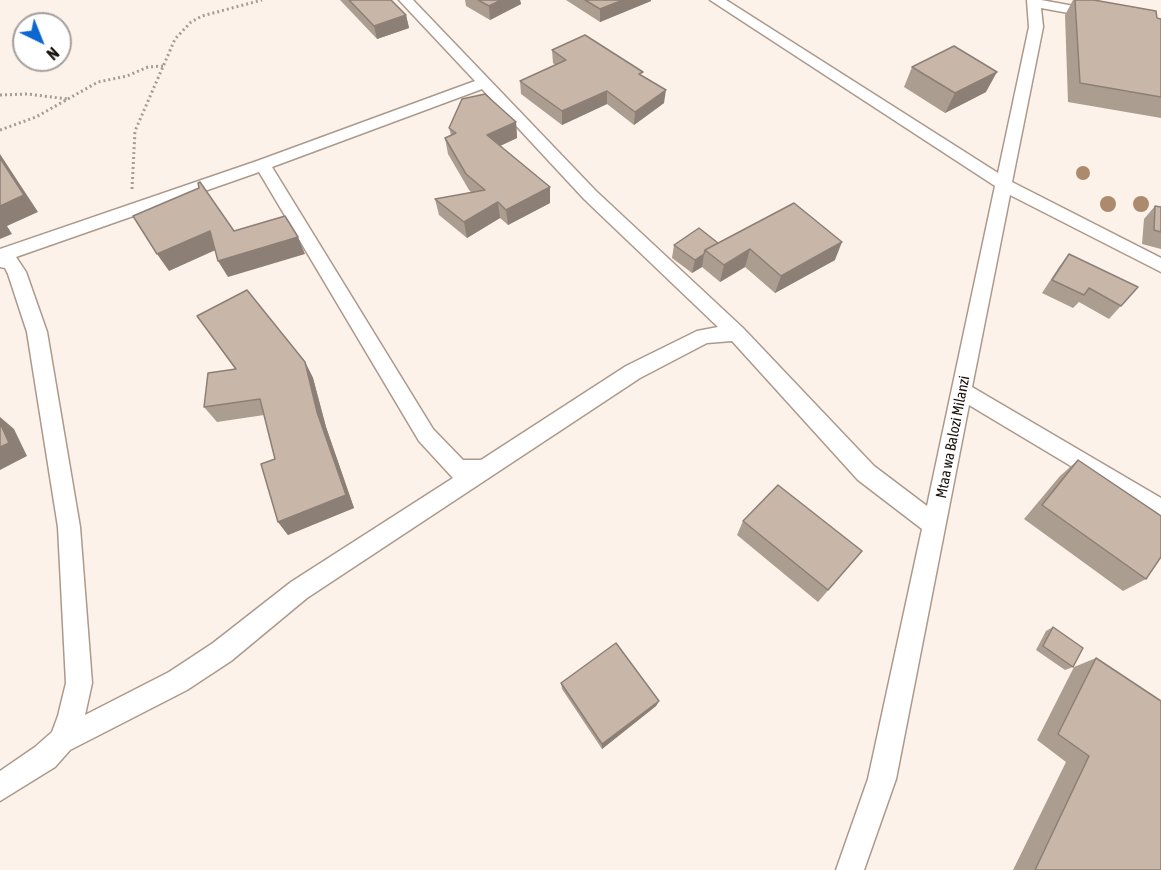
<!DOCTYPE html>
<html>
<head>
<meta charset="utf-8">
<style>
	body { margin:0 }
	#map { position:relative; width:1161px; height:870px; overflow:hidden; background:#fdf2e9; font-family:"Asap Condensed",sans-serif }
	canvas { display:block }
	.north { position:absolute; left:12px; top:12px; width:60px; height:60px; box-sizing:border-box; background:#fff; border:2px solid #a3a09e; border-radius:50%; rotate:137deg; font-size:16px; font-weight:700; line-height:24px; text-align:center; color:#18120d }
	.north::after { content:''; display:block; margin:auto; width:21px; height:27px; background:#0a67d0; clip-path:polygon(50% 0,100% 100%,50% 72%,0 100%) }
</style>
</head>
<body>
<div id="map">
<canvas width="1161" height="870"></canvas>
<div class="north">N</div>
</div>
<script>
const ctx = document.querySelector('canvas').getContext('2d');
ctx.lineJoin = 'round';
function stroke(path, color, width, dash) { ctx.strokeStyle = color; ctx.lineWidth = width; ctx.lineCap = dash ? 'butt' : 'round'; ctx.setLineDash(dash || []); ctx.stroke(path); }
function paint(path, color) { ctx.fillStyle = color; ctx.fill(path, 'evenodd'); }
function label(font, color, halo, rows, align = 'center') {
  ctx.font = font + ' "Asap Condensed",sans-serif'; ctx.lineWidth = 6; ctx.setLineDash([]); ctx.textBaseline = 'middle'; ctx.strokeStyle = halo; ctx.fillStyle = color; for (const [text, x, y, turn = 0] of rows) {
    ctx.save(); ctx.translate(x, y); ctx.rotate((+turn || 0) * Math.PI / 180); ctx.textAlign = isNaN(turn) ? turn : align; if (halo) ctx.strokeText(text, 0, 0); ctx.fillText(text, 0, 0); ctx.restore();
  }
}
const street = new Path2D(`
	M399 0H413L596 191 743 328 874 466 927 506 995 186 710 0H726L998 173 1029 27 1027 0H1041L1096 10 1103 14 1096 18 1041 8 1043 27 1012 182 1161 258V272L1010 195 972 387 1161 498V520L969 405 896 779 864 870H836L868 779 922 529 858 480 732 341 707 343 640 378 307 598 231 661 187 690 70 750 55 767 0 801V771L35 747 52 732 58 716 66 683 58 527 27 332 8 274 5 268 0 267V249L257 161 475 81ZM482 89 584 199 718 327 697 331 626 366 481 460H463L433 429 272 167ZM259 172 419 441 453 478 291 582 213 643 169 672 85 715 92 683 80 527 47 332 26 272 16 257Z`);
stroke(street, '#ab998c', 3);
stroke(new Path2D(`
	M0 95 27 94 68 99
	M0 130 36 117 98 82 127 76 148 67 163 66
	M132 189 135 131 175 39 191 22 202 16 262 0`), '#a59c94', 3, [2, 3]);
paint(street, '#fff');
ctx.fillStyle = '#ac8b6d';
for (const [x, y, r] of [
	[1083,173,7],
	[1108,204,8],
	[1141,204,8]
]) { ctx.beginPath(); ctx.arc(x, y, r, 0, 2 * Math.PI); ctx.fill(); }
paint(new Path2D(`
	M340 0H391L406 15 409 28 377 39Z
	M465 0H520L521 4 490 20 466 6Z
	M566 0H651V1L600 22Z
	M1073 0H1094L1161 19V118L1068 102 1065 15Z
	M552 50 643 77 664 103 634 125 607 104 562 125 521 94 520 81 555 65 553 63Z
	M912 67 986 92 945 113 904 87Z
	M516 122 517 138 500 146 550 187V203L508 225 500 218 467 238 439 215 435 199 472 193 469 190 448 154 445 138 451 135 449 128Z
	M1155 206 1161 207V249L1142 244 1144 219Z
	M718 243 835 260 775 293 745 267 720 282 702 267 692 273 672 258 674 245Z
	M1069 254 1138 287 1109 319 1079 302 1073 308 1042 293 1059 267Z
	M197 316 305 362 313 378 326 427 354 508 288 535 278 522 275 459 264 415 217 422 204 407 235 369Z
	M1078 460 1146 579 1123 591 1024 519 1060 476Z
	M743 521 862 551 818 602 737 535Z
	M1053 627 1073 667 1065 670 1036 650 1046 631Z
	M1096 658 1161 870H1013L1066 762 1037 740 1074 667Z
	M561 683 659 701 656 706 602 749 562 689Z`), '#ac9d91');
paint(new Path2D(`
	M501 0H520L521 4 490 20 489 6Z
	M623 0H651V1L600 22V9Z
	M406 15 409 28 377 39 374 26Z
	M997 72 986 92 945 113 955 93Z
	M666 90 664 103 634 125 635 112Z
	M607 91V104L562 125V111Z
	M516 122 517 138 489 151 487 135Z
	M0 154 38 212 7 226 12 234 0 239Z
	M550 187V203L508 225 506 210Z
	M498 202 500 218 467 238 464 222Z
	M210 231 220 248 169 271 157 254Z
	M298 237 305 254 228 277 218 261Z
	M842 242 835 260 775 293 781 276Z
	M750 249 745 267 720 282 724 265Z
	M704 254 702 267 692 273 695 260Z
	M305 362 313 378 326 427 354 508 288 535 278 522Z
	M0 417 14 429 27 456 0 470Z
	M659 701 656 706 602 749V744Z`), '#8c7f76');
const building = new Path2D(`
	M349 0H391L406 15 374 26Z
	M478 0H501L489 6Z
	M585 0H623L600 9Z
	M1075 0H1094L1156 11 1157 18 1161 19V97L1080 83Z
	M585 35 643 72 639 74 666 90 635 112 607 91 562 111 520 81 566 60 552 50Z
	M954 46 997 72 955 93 912 67Z
	M485 94 516 122 487 135 550 187 506 210 498 202 464 222 435 199 485 190 466 174 445 138 456 133 449 128 462 99Z
	M0 158 24 195 0 206Z
	M200 182 234 231 285 216 298 237 218 261 210 231 157 254 133 216 199 188 198 183Z
	M794 203 842 242 781 276 750 249 724 265 705 250Z
	M1155 206 1161 207V232L1154 230Z
	M699 228 718 243 705 250 704 254 695 260 674 245Z
	M1069 254 1138 287 1121 306 1089 288 1084 295 1052 280Z
	M247 290 305 362 317 412 346 495 278 522 261 464 275 459 260 399 204 407 208 373 236 369 197 316Z
	M0 423 9 443 0 447Z
	M1078 460 1161 516V557L1146 579 1042 505Z
	M778 485 862 551 828 590 743 521Z
	M1053 627 1083 648 1073 667 1043 646Z
	M616 643 659 701 602 744 561 683Z
	M1096 658 1161 701V870H1035L1089 756 1058 734Z`);
paint(building, '#c8b6a9');
stroke(building, '#8c7f76', 1.5);
label('15px', '#18120d', '#fff', [
	["Mtaa wa Balozi Milanzi",953,437,-79]
]);
</script>
</body>
</html>
